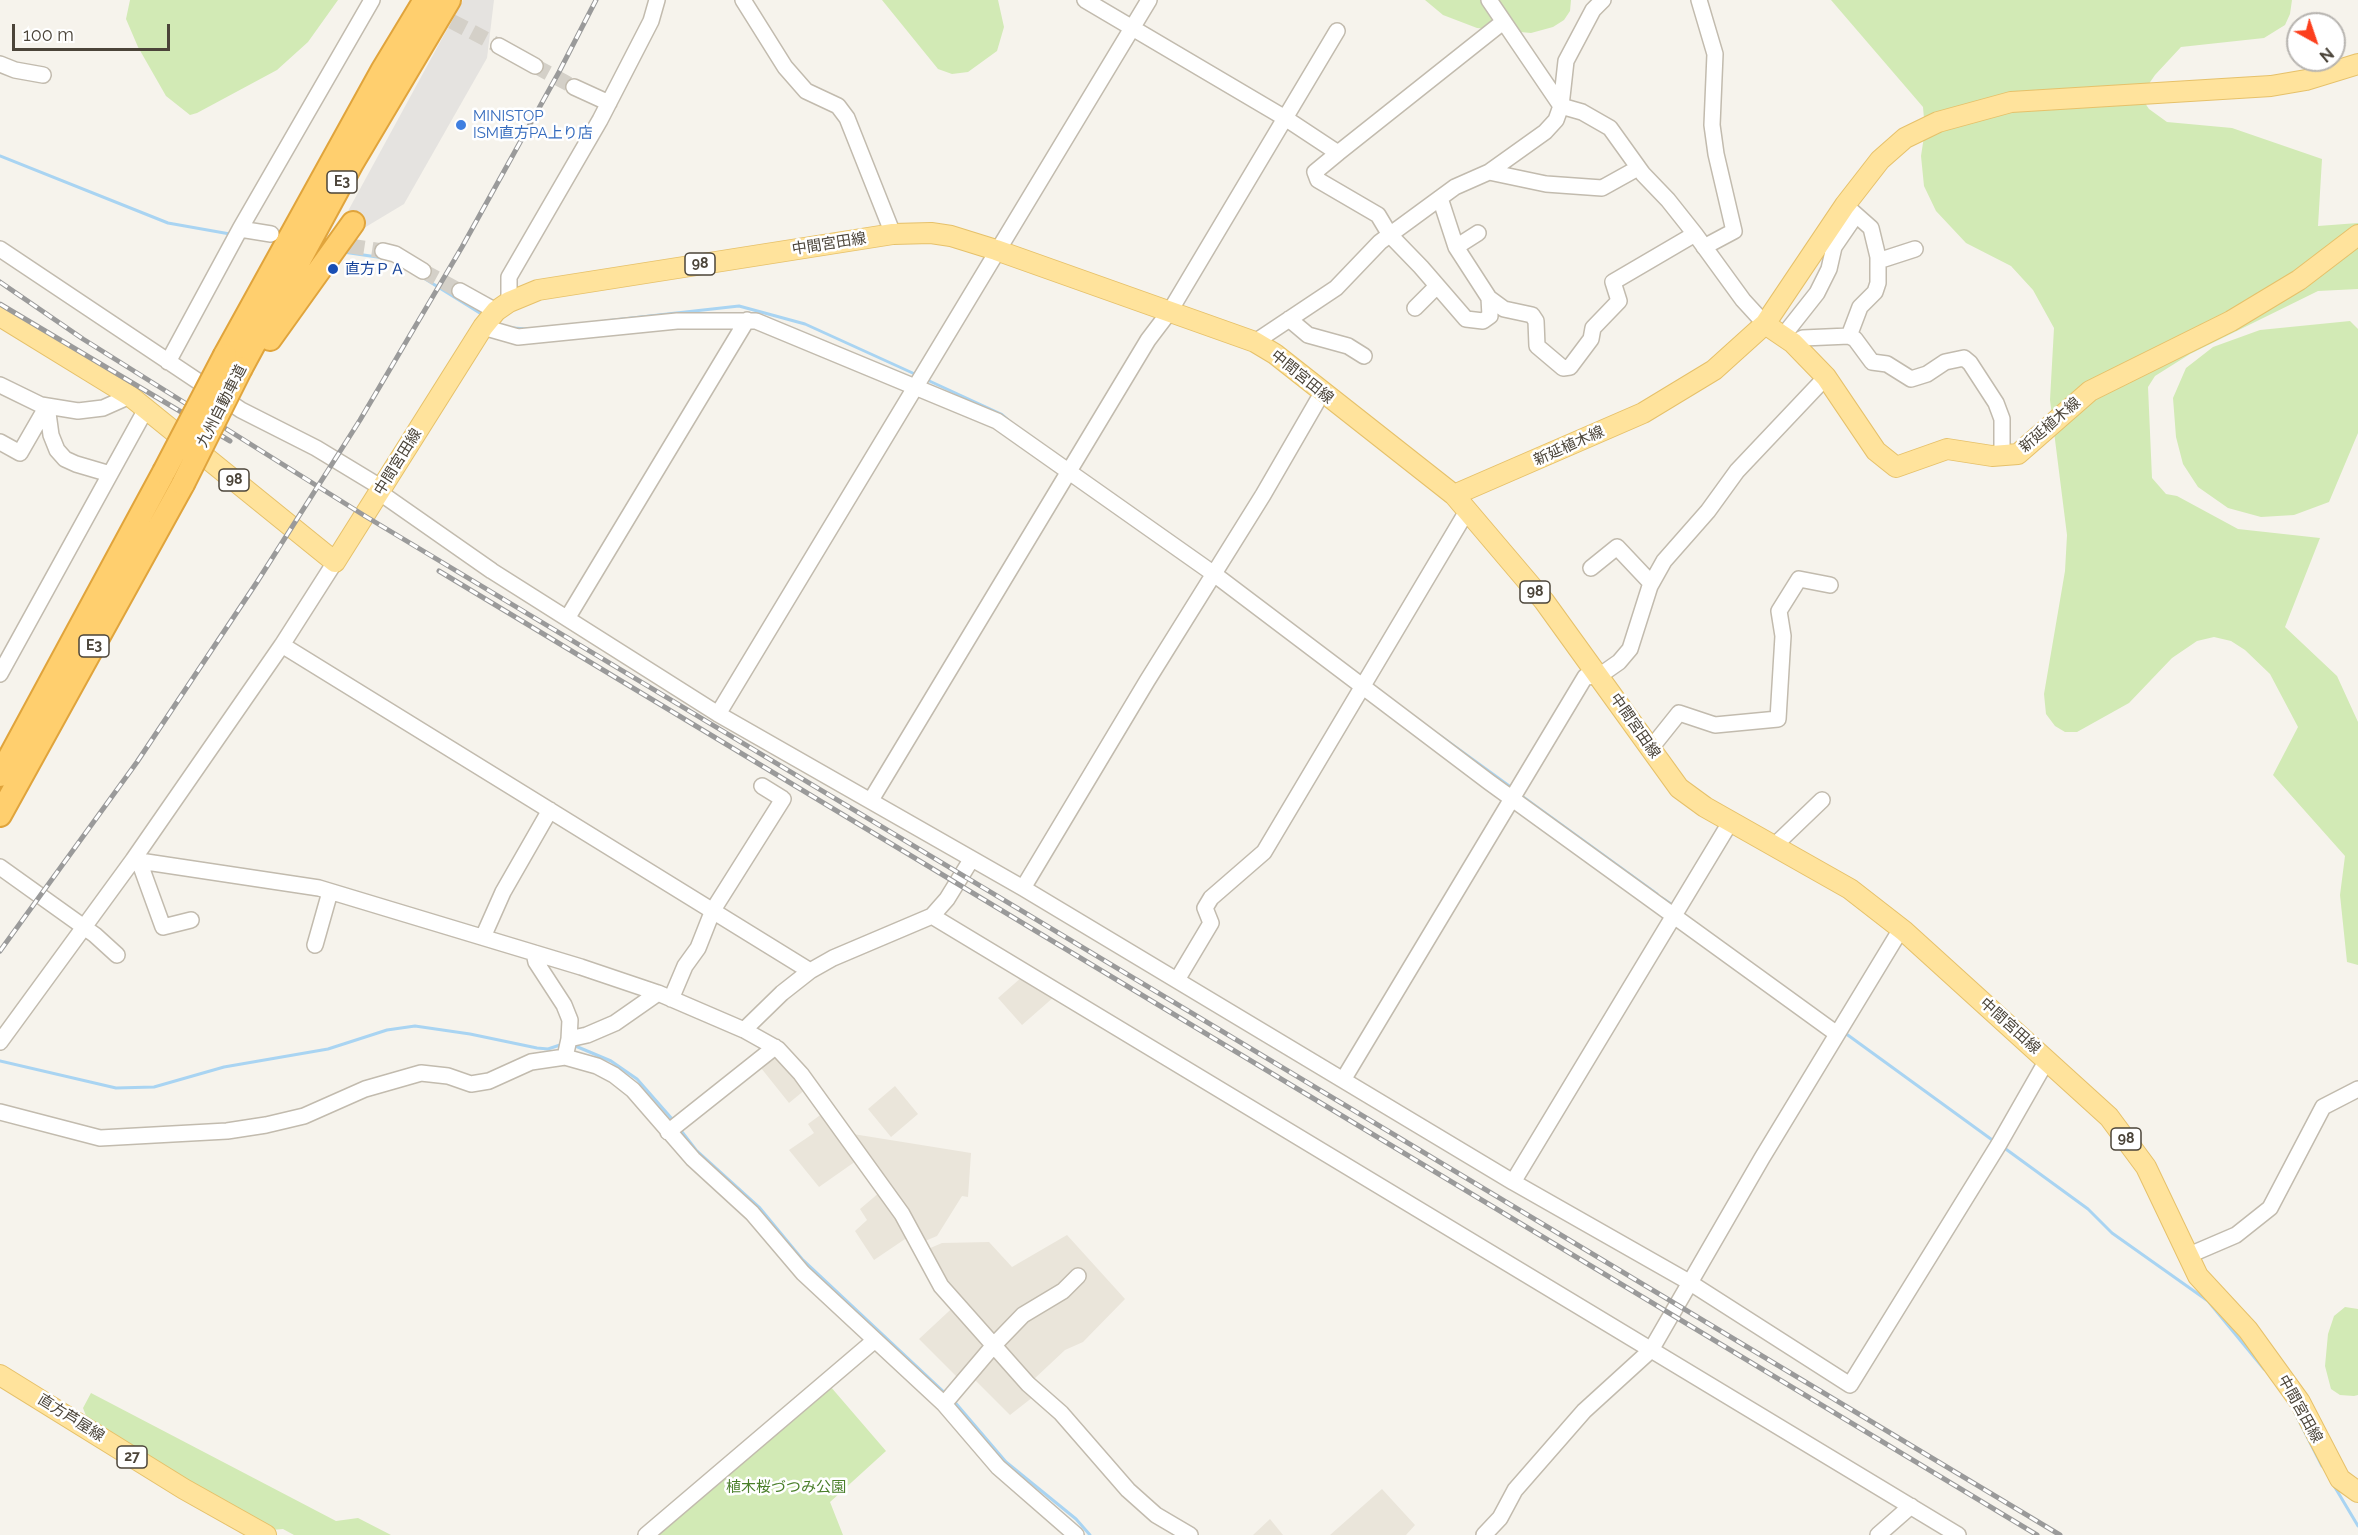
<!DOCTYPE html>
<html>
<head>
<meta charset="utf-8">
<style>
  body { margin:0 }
  #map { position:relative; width:2358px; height:1535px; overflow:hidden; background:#f6f3ec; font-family:Raleway,sans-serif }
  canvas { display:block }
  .north { position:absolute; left:2286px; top:12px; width:60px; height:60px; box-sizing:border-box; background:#fff; border:2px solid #b7b4b0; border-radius:50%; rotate:140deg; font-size:16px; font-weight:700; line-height:24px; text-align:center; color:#4b4439 }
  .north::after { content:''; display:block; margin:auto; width:21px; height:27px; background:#fc3f1d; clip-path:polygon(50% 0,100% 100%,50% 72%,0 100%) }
  .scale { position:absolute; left:12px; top:24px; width:158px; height:27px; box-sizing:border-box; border:3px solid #4b4439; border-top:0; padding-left:8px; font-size:18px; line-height:21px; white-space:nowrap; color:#4b4439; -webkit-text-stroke:4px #fff; paint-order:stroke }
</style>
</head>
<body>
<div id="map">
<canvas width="2358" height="1535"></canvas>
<div class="north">N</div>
<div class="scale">100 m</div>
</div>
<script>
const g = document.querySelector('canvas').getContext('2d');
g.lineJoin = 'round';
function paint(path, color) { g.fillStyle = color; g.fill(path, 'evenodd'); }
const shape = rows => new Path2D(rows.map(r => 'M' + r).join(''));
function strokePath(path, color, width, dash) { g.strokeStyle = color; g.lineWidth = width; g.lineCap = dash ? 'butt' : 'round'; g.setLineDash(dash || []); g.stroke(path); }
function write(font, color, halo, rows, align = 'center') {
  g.font = font + ' Raleway,"Noto Sans JP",sans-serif'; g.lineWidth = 5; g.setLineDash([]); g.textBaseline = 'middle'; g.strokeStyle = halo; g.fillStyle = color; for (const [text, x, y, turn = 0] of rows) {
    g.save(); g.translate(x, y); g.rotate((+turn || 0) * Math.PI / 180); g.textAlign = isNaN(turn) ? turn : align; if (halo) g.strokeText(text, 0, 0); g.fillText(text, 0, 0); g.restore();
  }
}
paint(shape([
  [1022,977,1055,996,1022,1025,998,998],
  [778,1054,806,1089,789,1103,761,1068],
  [895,1086,918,1114,891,1137,868,1109],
  [823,1113,856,1161,819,1187,789,1150,814,1133,808,1124],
  [853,1134,971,1153,968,1197,962,1196,937,1236,925,1241],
  [880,1192,908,1237,874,1260,855,1231,867,1220,860,1209],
  [1067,1235,1125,1299,1083,1342,1065,1350,1033,1380,1033,1397,1010,1415,967,1372,960,1380,919,1339,962,1299,948,1284,928,1249,942,1243,989,1242,1012,1267],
  [1382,1489,1415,1525,1406,1535,1330,1535],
  [1270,1519,1283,1535,1253,1535]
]), '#eae5da');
paint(shape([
  [130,0,338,0,308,42,277,70,197,113,190,115,166,96,138,47,126,19],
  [882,0,998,0,1004,27,997,51,968,72,952,74,938,69],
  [1425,0,1571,0,1570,11,1564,20,1553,27,1531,33,1477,28,1443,15],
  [1831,0,2292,0,2290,14,2285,25,2264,38,2181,47,2155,75,2144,91,2143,100,2149,109,2167,122,2232,128,2322,159,2318,226,2358,223,2358,289,2318,291,2190,354,2155,376,2148,387,2152,478,2166,494,2177,496,2238,529,2320,538,2285,627,2337,676,2358,722,2358,965,2347,962,2340,895,2345,856,2273,775,2298,727,2270,674,2245,650,2231,641,2214,637,2197,641,2172,658,2129,703,2077,732,2065,732,2055,726,2046,714,2044,694,2065,571,2067,535,2050,400,2054,328,2033,290,2011,266,1966,243,1936,211,1924,186,1921,156,1925,130,1923,107],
  [2350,321,2358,329,2358,433,2329,502,2294,515,2261,517,2228,508,2198,487,2183,464,2176,437,2173,398,2186,368,2213,347,2260,330],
  [2345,1307,2358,1309,2358,1395,2354,1396,2340,1395,2331,1389,2325,1366,2328,1334,2334,1316],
  [830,1386,886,1451,830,1502,843,1535,655,1535],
  [91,1393,336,1521,358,1518,391,1535,294,1535,283,1529,271,1530,88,1421,83,1408]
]), '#d2eab5');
paint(shape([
  [463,0,494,0,487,58,404,204,354,234,342,222]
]), '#e5e3e0');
strokePath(shape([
  [0,156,168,223,230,234],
  [343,252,384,258],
  [422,277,483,315],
  [605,321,739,306,805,324,917,375],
  [513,328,527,329],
  [925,379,1001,414,1008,420],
  [1439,735,1512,788],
  [1519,794,1657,894],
  [1662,898,1674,906],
  [1845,1033,1995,1142],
  [573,1045,611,1061,637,1079,673,1120],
  [0,1061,116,1088,154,1087,224,1067,328,1049,387,1030,415,1026,470,1034,537,1048,548,1049,563,1044],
  [679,1128,696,1150,759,1207,802,1259,946,1394],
  [2003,1147,2088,1209,2112,1233,2208,1301,2264,1369],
  [953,1400,1006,1462,1076,1519,1090,1535],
  [2295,1413,2322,1466],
  [2333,1484,2358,1526]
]), '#a9d4f2', 3);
strokePath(shape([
  [411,0,499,46],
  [535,66,574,87],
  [304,239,383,251],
  [423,271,460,291]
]), '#d4d0c8', 15, [15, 8]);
const minor = shape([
  [743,0,785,67,806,91,838,106,847,118,893,234],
  [1085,0,1285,118,1338,153,1503,22],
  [1489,0,1561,106,1582,112,1610,128,1643,174,1668,200,1695,234,1743,300,1765,324],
  [1699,0,1715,54,1712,125,1716,154,1734,231,1704,247],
  [499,46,535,66],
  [0,64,15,70,43,75],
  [574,87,609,103],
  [1338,153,1315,172,1318,180,1378,215,1390,235,1421,267,1466,319,1483,321,1490,316,1489,298],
  [1489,172,1546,184,1602,188,1638,168],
  [1440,198,1456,247,1489,298,1504,309,1532,315,1536,321,1537,346,1563,368,1570,367,1591,339,1593,328,1619,301,1613,282,1695,234],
  [1845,205,1871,228,1878,257,1878,283,1875,292,1860,307,1849,336],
  [240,229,271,234],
  [1456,247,1478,233],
  [0,249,241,410,316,448,382,488],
  [383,251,395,254,423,271],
  [1878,261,1915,249],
  [460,291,496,311],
  [509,302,509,277,600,120,651,21,657,0],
  [1415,308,1437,286],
  [1289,319,1308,335,1348,346,1364,356],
  [483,327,518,337,677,321,756,321,997,421,1214,574,1489,782,1837,1034],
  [1783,336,1817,293,1829,269,1834,247,1856,215],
  [1255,342,1336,288,1380,242,1455,187,1489,172,1545,132,1556,120,1561,106,1566,61,1593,10,1603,0],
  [1793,343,1803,338,1849,336,1855,339,1872,362,1887,364,1911,379,1927,374,1945,362,1964,358,1970,363,1996,403,2002,419,2002,456],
  [168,362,240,229,372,0],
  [0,385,41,405,78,411,103,408,130,396],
  [47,406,51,435,57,450,65,459,76,464,110,474],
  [0,442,20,453,47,406],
  [379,492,492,571,718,714,1023,888,1513,1182,1689,1282,1850,1385,1999,1144,2047,1060],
  [1591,568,1617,547,1651,583],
  [568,617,747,320],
  [282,645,810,971],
  [0,674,146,409],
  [718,714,1149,0],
  [1651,748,1679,713,1715,725,1778,719,1783,636,1779,611,1799,579,1830,585],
  [871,800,1148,340,1170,311,1337,31],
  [1774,846,1822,800],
  [133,860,319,888,581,967,658,993,744,1030,778,1049,801,1074,902,1214,941,1286,1028,1384,1061,1413,1128,1490,1156,1515,1190,1535],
  [139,861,163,927,191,920],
  [0,867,95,935,117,955],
  [1023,888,1147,681,1263,495,1322,393],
  [932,916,1958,1535],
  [483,937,503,892,550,810],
  [315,945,330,892],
  [534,953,536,962,564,1005,570,1020,569,1039],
  [1177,980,1211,923,1205,908,1211,898,1264,852,1467,511],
  [671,999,685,966,698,948,713,910,783,799,762,786],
  [744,1030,782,993,810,971,833,958,932,916,947,899,971,860],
  [0,1042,133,860,282,645,335,562],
  [565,1057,597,1066,614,1075,633,1090,693,1159,752,1213,803,1273,944,1404,998,1467,1076,1535],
  [1343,1080,1585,677,1599,676,1619,662,1630,649,1650,586,1664,561,1708,511,1737,471,1826,377],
  [0,1112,100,1138,227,1131,266,1125,304,1116,365,1089,421,1073,448,1076,471,1084,489,1081,531,1062,565,1057,569,1039,587,1035,615,1023,658,993],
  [668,1132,775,1047],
  [1513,1182,1731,821],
  [2187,1256,2236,1235,2270,1208,2323,1107,2358,1089],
  [944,1404,994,1345,1023,1315,1063,1291,1078,1276],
  [646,1535,875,1340],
  [1484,1535,1500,1518,1515,1490,1584,1411,1651,1350,1762,1158,1901,929],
  [1878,1535,1911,1506]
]);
const major = shape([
  [0,316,130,396,335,562,483,327,496,311,509,302,538,290,893,234,931,233,951,236,996,250,1255,342,1275,354,1454,495,1544,601,1679,788,1705,807,1850,889,1904,931,2109,1117,2146,1167,2198,1276,2248,1330,2300,1402,2340,1479,2358,1492],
  [1765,324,1793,343,1826,377,1876,451,1896,467,1947,449,1992,456,2018,454,2090,391,2231,321,2299,280,2358,235],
  [1454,495,1643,413,1714,370,1765,324,1845,205,1880,160,1905,138,1938,122,2011,102,2271,86,2306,80,2358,64],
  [0,1375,184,1489,266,1535]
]);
const highway = shape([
  [270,339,353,223],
  [225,355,382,71,425,0],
  [241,368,352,163,449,0],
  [0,775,164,472],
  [0,815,183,484]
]);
strokePath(minor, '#c2bbae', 18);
strokePath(major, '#e6c16a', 22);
strokePath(highway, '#e0a43c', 26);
strokePath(minor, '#fff', 15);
strokePath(major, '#ffe39c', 20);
strokePath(highway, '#ffcf6e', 22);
const rail = shape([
  [0,282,83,339,365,516,2060,1535],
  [0,304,230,441],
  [439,571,2037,1535],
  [0,951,137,762,257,582,360,420,462,247,559,72,596,0]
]);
strokePath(rail, '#9a9a9a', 5);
strokePath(rail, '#fff', 3, [9]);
const highwayBridge = shape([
  [164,472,225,355],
  [183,484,241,368]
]);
strokePath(highwayBridge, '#e0a43c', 26, []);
strokePath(highwayBridge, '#ffcf6e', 22);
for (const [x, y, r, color] of [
  [461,125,6,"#3f7fe0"],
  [333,269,6,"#1a4fb4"]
]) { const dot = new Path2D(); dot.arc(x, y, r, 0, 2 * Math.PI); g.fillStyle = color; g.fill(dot); strokePath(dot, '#fff', 2); }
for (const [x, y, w] of [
  [342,182,30],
  [700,264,30],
  [234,480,30],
  [1535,592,30],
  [94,646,30],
  [2126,1139,30],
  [132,1457,30]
]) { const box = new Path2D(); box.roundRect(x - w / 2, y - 11, w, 22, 4.5); g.fillStyle = '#fff'; g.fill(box); strokePath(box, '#4b4439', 1.5); }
write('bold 14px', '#4b4439', null, [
  ["E3",342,182],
  ["98",700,264],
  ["98",234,480],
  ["98",1535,592],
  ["E3",94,646],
  ["98",2126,1139],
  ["27",132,1457]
]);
write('15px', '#366cbe', '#fff', [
  ["MINISTOP",473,116],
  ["ISM直方PA上り店",473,133]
], 'left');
write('15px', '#4b4439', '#fff', [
  ["中間宮田線",829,244,-9],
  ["中間宮田線",1302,377,39],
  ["九州自動車道",222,406,-63],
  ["新延植木線",2050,425,-41],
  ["新延植木線",1569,446,-24],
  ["中間宮田線",398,462,-58],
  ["中間宮田線",1635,726,55],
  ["中間宮田線",2010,1026,42],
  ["中間宮田線",2300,1409,61],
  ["直方芦屋線",71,1418,32]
]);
write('15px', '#164399', '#fff', [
  ["直方ＰＡ",345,269]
], 'left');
write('15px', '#4a7f2a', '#fff', [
  ["植木桜づつみ公園",786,1487]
]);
</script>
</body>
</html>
